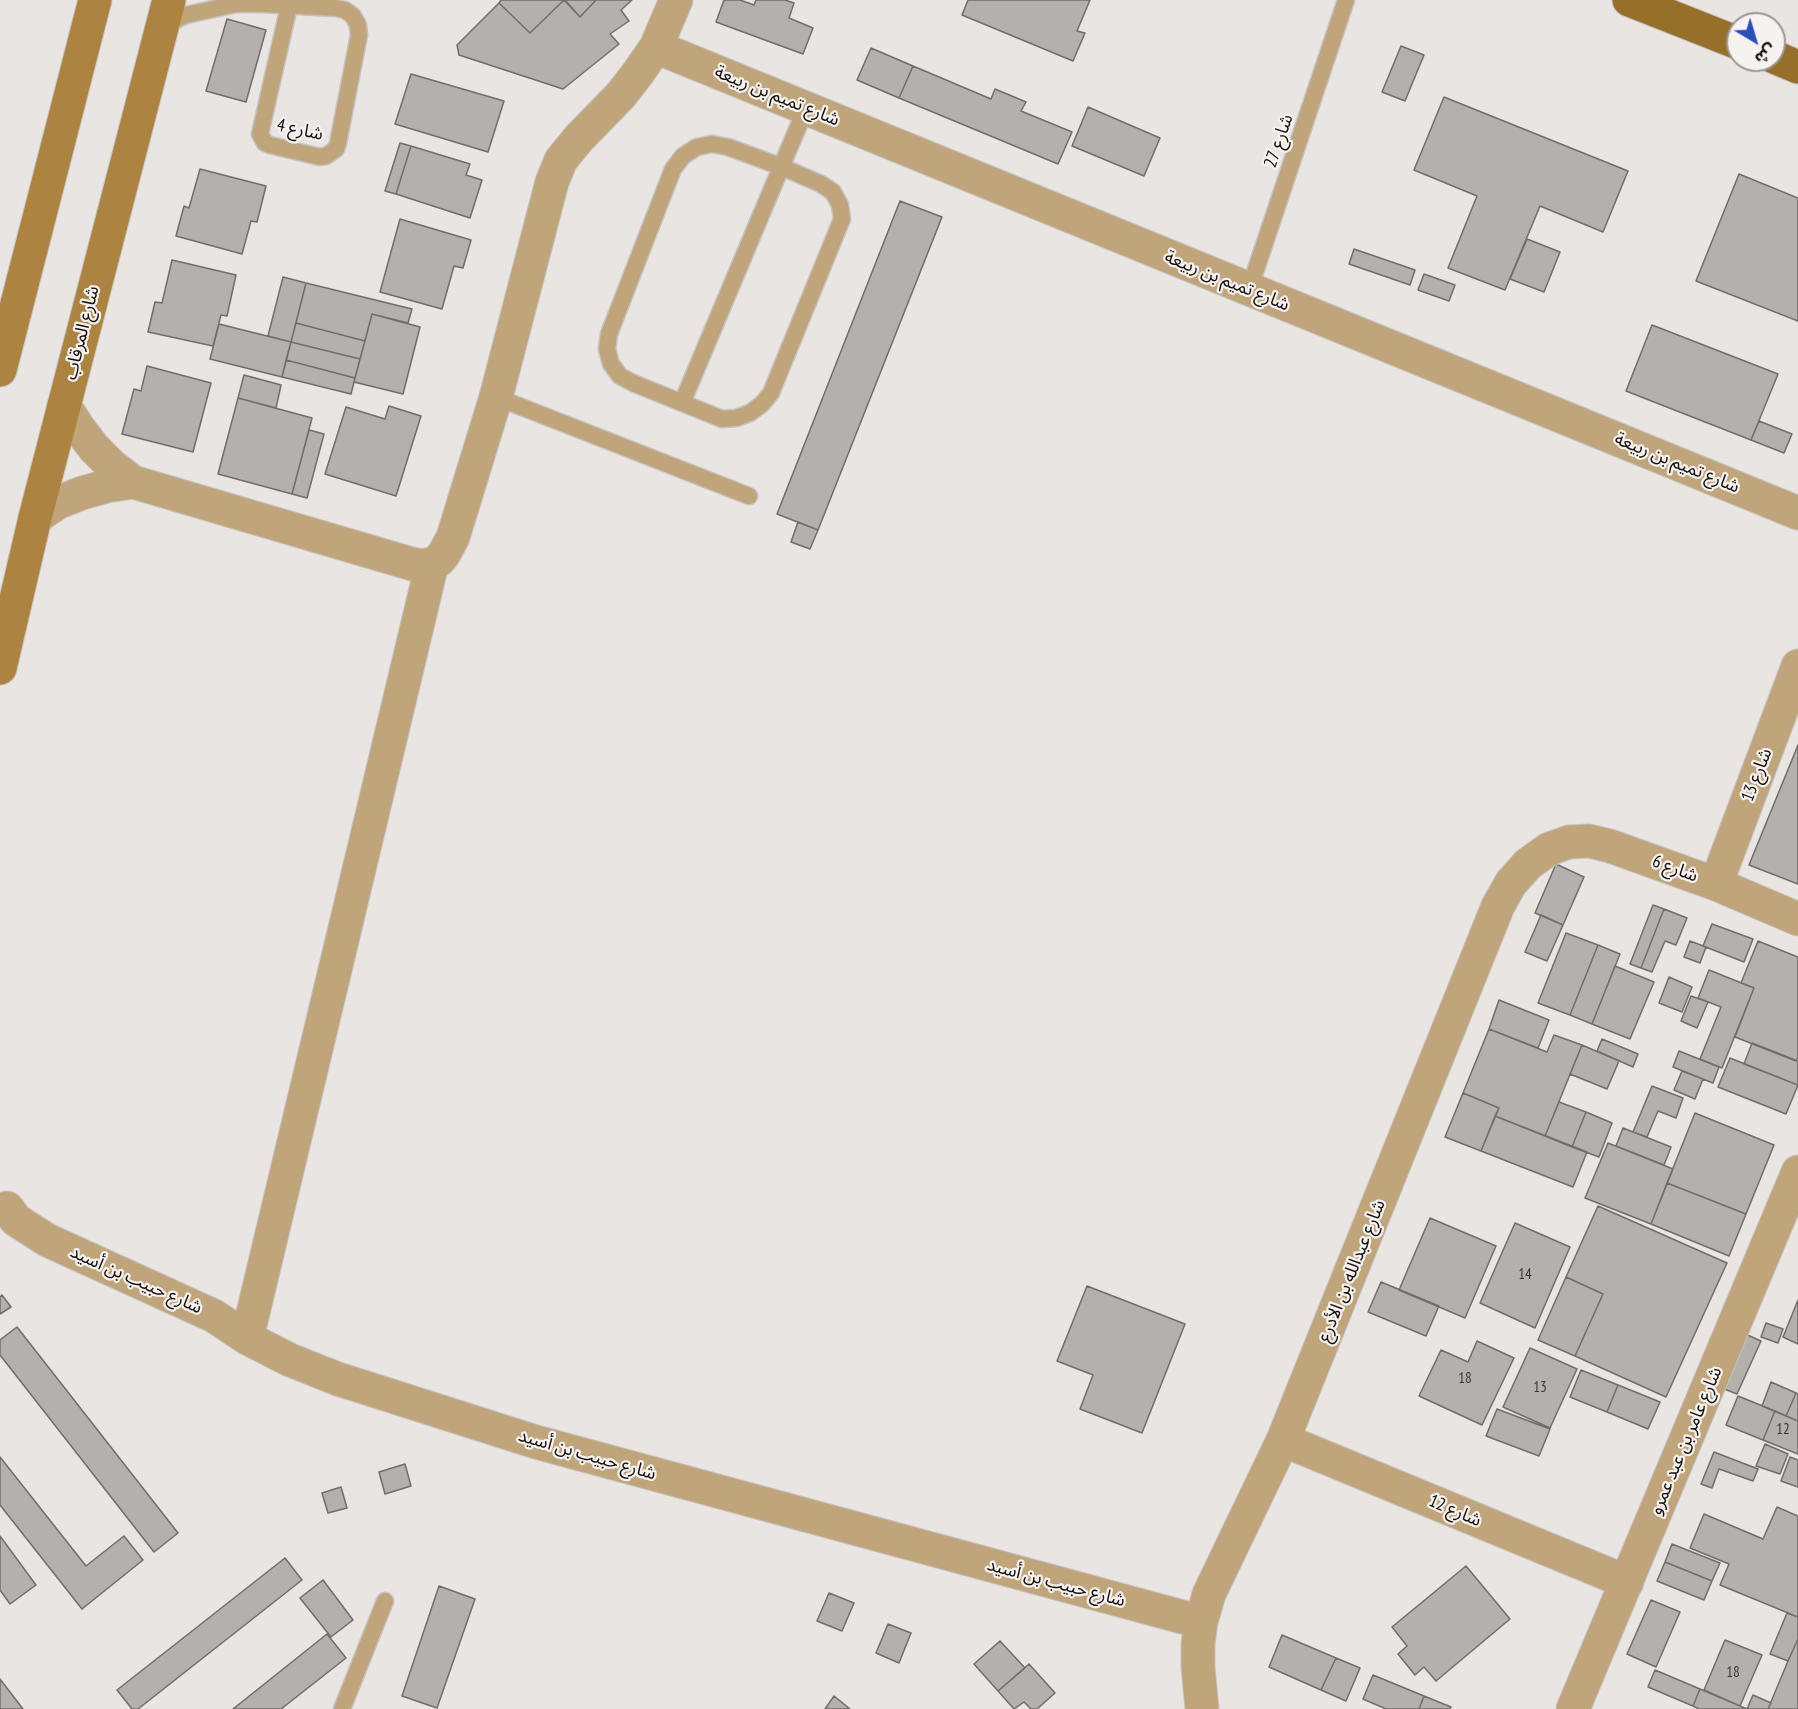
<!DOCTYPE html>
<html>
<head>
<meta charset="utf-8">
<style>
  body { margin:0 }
  #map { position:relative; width:1798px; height:1709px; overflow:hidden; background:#e8e5e2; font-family:"PT Sans Narrow","Noto Sans Arabic",sans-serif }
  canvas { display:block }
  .north { position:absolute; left:1726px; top:12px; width:60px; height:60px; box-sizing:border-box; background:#f6f2f0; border:2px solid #9a9896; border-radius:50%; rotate:142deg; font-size:16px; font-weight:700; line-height:24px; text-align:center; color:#11100f }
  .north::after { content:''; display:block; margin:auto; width:21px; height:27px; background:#2a4dbc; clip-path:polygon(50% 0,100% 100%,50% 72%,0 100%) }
</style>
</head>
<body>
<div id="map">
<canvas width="1798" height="1709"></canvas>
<div class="north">ش</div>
</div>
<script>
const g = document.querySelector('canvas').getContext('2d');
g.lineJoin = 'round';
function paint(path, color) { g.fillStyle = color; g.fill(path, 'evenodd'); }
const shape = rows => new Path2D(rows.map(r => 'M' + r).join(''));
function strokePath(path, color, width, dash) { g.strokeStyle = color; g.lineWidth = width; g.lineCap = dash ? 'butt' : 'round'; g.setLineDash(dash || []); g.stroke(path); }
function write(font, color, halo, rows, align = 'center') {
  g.font = font + ' "PT Sans Narrow","Noto Sans Arabic",sans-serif'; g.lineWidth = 4.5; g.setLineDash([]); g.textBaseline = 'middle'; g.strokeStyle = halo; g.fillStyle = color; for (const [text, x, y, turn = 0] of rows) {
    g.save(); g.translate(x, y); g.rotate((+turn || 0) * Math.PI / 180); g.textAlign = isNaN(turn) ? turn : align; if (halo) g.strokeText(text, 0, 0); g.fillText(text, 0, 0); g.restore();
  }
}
const building = shape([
  [501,0,564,0,530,33,499,3,501,0],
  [564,0,580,17,596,0,632,0,621,10,629,21,610,34,619,44,563,89,459,55,457,45,499,3,530,33,564,0],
  [565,0,596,0,580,17,565,0],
  [724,0,740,0,754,5,756,0,785,0,794,3,789,18,813,28,803,54,716,22,724,0],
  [968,0,1090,0,1077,31,1085,33,1073,61,962,15,968,0],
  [227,19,266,30,246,102,206,91,227,19],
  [1401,46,1424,55,1405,101,1382,92,1401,46],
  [871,48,913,66,899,98,857,80,871,48],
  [913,66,991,99,995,89,1026,102,1021,111,1072,132,1058,164,899,98,913,66],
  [411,74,504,101,488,152,395,124,411,74],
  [1444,97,1628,171,1603,232,1540,206,1505,290,1448,268,1477,196,1414,170,1444,97],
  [1088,107,1160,138,1144,176,1072,146,1088,107],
  [400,143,411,146,396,194,385,191,400,143],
  [411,146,470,164,466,175,482,180,470,218,396,194,411,146],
  [200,169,266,186,257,222,251,221,242,254,176,236,184,206,189,208,200,169],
  [1739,174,1798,198,1798,321,1696,281,1739,174],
  [900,201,942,217,818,530,777,514,900,201],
  [400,219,471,240,463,268,454,266,442,309,380,292,400,219],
  [1527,239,1560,252,1544,292,1510,279,1527,239],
  [1354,249,1415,270,1410,285,1349,264,1354,249],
  [172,260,236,275,227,316,221,315,213,346,148,332,155,302,162,303,172,260],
  [1424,274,1455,285,1449,301,1418,290,1424,274],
  [283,277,306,283,291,342,268,336,283,277],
  [306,283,412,309,408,323,372,314,365,341,296,323,306,283],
  [372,314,420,327,403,394,354,382,372,314],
  [296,323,365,341,360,359,291,342,296,323],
  [219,324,291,342,282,377,210,359,219,324],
  [1652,325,1778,374,1751,440,1626,391,1652,325],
  [291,342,360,359,355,378,286,360,291,342],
  [286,360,355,378,351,394,282,377,286,360],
  [147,366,211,383,193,452,122,434,134,389,141,391,147,366],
  [244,375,281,385,276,408,238,398,244,375],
  [238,398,312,418,292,494,218,474,238,398],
  [389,406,421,416,396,496,325,474,346,407,385,419,389,406],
  [1759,421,1792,434,1784,453,1751,440,1759,421],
  [309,430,324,434,307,498,292,494,309,430],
  [798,522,818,530,810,549,791,542,798,522],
  [1798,745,1798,884,1749,865,1798,745],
  [1556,864,1584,877,1563,925,1535,913,1556,864],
  [1653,905,1664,909,1641,968,1630,964,1653,905],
  [1664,909,1687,918,1676,945,1665,941,1652,972,1641,968,1664,909],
  [1541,915,1563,925,1547,961,1525,952,1541,915],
  [1712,924,1753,939,1744,962,1703,946,1712,924],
  [1566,933,1598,945,1570,1015,1538,1003,1566,933],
  [1690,941,1706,947,1700,963,1684,957,1690,941],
  [1758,941,1798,957,1798,1057,1796,1061,1735,1037,1754,988,1741,983,1758,941],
  [1598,945,1620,954,1592,1024,1570,1015,1598,945],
  [1615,966,1654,982,1630,1039,1592,1024,1615,966],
  [1709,970,1754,988,1722,1068,1700,1059,1721,1007,1698,998,1709,970],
  [1669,977,1692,987,1682,1012,1659,1003,1669,977],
  [1691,996,1708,1002,1697,1028,1681,1021,1691,996],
  [1499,1000,1549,1020,1538,1048,1489,1029,1499,1000],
  [1489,1029,1547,1052,1554,1035,1582,1045,1545,1136,1495,1116,1499,1108,1463,1093,1489,1029],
  [1602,1039,1638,1054,1633,1067,1597,1051,1602,1039],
  [1752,1043,1798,1061,1798,1085,1744,1064,1752,1043],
  [1582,1045,1619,1061,1607,1089,1570,1074,1582,1045],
  [1679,1051,1719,1067,1713,1083,1673,1067,1679,1051],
  [1730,1058,1798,1085,1786,1114,1718,1087,1730,1058],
  [1682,1071,1703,1079,1695,1099,1674,1090,1682,1071],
  [1652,1086,1683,1098,1676,1118,1658,1111,1647,1137,1633,1132,1652,1086],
  [1463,1093,1499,1108,1481,1151,1445,1137,1463,1093],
  [1559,1102,1586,1112,1572,1147,1545,1136,1559,1102],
  [1586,1112,1612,1123,1599,1157,1572,1147,1586,1112],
  [1695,1113,1774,1145,1746,1214,1667,1183,1695,1113],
  [1495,1116,1587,1152,1573,1187,1481,1151,1495,1116],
  [1623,1128,1671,1147,1664,1165,1616,1146,1623,1128],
  [1608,1143,1673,1169,1651,1224,1585,1198,1608,1143],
  [1667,1183,1746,1214,1729,1256,1651,1224,1667,1183],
  [1598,1206,1727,1263,1666,1397,1575,1356,1603,1294,1566,1277,1598,1206],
  [1430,1218,1496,1246,1465,1318,1399,1290,1430,1218],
  [1515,1223,1570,1247,1535,1328,1480,1303,1515,1223],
  [1566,1277,1603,1294,1575,1356,1538,1340,1566,1277],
  [1381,1282,1439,1306,1426,1336,1368,1312,1381,1282],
  [1087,1286,1185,1324,1142,1433,1080,1409,1093,1375,1057,1361,1087,1286],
  [2,1295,11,1307,0,1314,0,1297,2,1295],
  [1798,1300,1798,1344,1783,1337,1798,1300],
  [1766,1323,1783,1329,1778,1343,1761,1337,1766,1323],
  [17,1327,178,1533,154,1552,0,1355,0,1340,17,1327],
  [1743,1333,1761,1341,1737,1394,1719,1387,1743,1333],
  [1477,1341,1514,1358,1482,1425,1419,1396,1441,1350,1468,1362,1477,1341],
  [1530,1348,1577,1369,1550,1428,1503,1407,1530,1348],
  [1581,1370,1618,1385,1607,1412,1570,1397,1581,1370],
  [1771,1382,1796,1393,1786,1416,1762,1406,1771,1382],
  [1618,1385,1660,1402,1648,1429,1607,1412,1618,1385],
  [1796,1393,1798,1394,1798,1421,1786,1416,1796,1393],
  [1738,1396,1775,1411,1763,1440,1726,1425,1738,1396],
  [1497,1409,1550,1429,1539,1456,1486,1436,1497,1409],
  [1775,1411,1798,1421,1798,1454,1763,1440,1775,1411],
  [1765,1444,1788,1454,1780,1474,1756,1466,1765,1444],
  [1714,1452,1758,1469,1753,1481,1719,1469,1712,1488,1701,1484,1714,1452],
  [0,1457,86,1566,124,1536,143,1560,82,1609,0,1505,0,1457],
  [1790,1457,1798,1460,1798,1487,1781,1481,1790,1457],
  [405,1464,411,1486,385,1494,379,1472,405,1464],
  [341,1487,347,1508,328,1513,322,1493,341,1487],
  [1777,1507,1798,1516,1798,1617,1720,1585,1729,1564,1690,1548,1704,1514,1763,1539,1777,1507],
  [0,1536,36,1585,10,1604,0,1590,0,1536],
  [1672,1544,1720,1563,1712,1581,1665,1562,1672,1544],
  [285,1558,302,1580,138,1709,132,1709,117,1690,285,1558],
  [1665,1562,1712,1581,1704,1600,1657,1581,1665,1562],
  [1466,1566,1510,1619,1436,1681,1424,1667,1415,1675,1398,1654,1407,1646,1392,1627,1466,1566],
  [323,1580,353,1620,331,1637,300,1598,323,1580],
  [439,1586,475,1599,437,1708,402,1696,439,1586],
  [829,1593,854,1603,842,1631,817,1621,829,1593],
  [1651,1600,1680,1612,1656,1667,1627,1654,1651,1600],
  [1787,1613,1798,1617,1798,1639,1788,1661,1770,1654,1787,1613],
  [888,1624,911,1633,899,1663,876,1653,888,1624],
  [327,1634,346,1658,281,1709,233,1709,327,1634],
  [1282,1635,1336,1658,1321,1690,1269,1667,1282,1635],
  [1798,1639,1798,1709,1768,1709,1788,1661,1798,1639],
  [1725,1640,1762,1655,1740,1706,1704,1690,1725,1640],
  [1000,1641,1025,1668,998,1691,974,1664,1000,1641],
  [1336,1658,1360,1668,1346,1701,1321,1690,1336,1658],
  [1029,1664,1055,1693,1037,1709,1031,1709,1024,1702,1014,1709,998,1691,1029,1664],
  [1655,1670,1700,1689,1693,1706,1648,1687,1655,1670],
  [1373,1675,1424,1696,1419,1709,1386,1709,1363,1699,1373,1675],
  [0,1679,23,1709,0,1709,0,1679],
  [1700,1689,1747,1709,1699,1709,1693,1706,1700,1689],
  [1753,1695,1771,1703,1768,1709,1747,1709,1753,1695],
  [834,1696,850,1709,825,1709,834,1696],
  [1424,1696,1451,1707,1450,1709,1419,1709,1424,1696]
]);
paint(building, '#b3b0ae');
strokePath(building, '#706d6b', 1.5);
const lane = shape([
  [162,26,186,15,236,4,262,4,336,8,345,10,353,16,358,25,359,35,338,143,336,149,326,156,320,157,270,145,265,143,260,134,289,6],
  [712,144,728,147,782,167,821,184,833,192,840,205,842,219,771,393,762,404,750,413,736,418,722,419,633,383,620,376,611,364,607,349,609,334,673,169,683,156,697,147,712,144],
  [1249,290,1346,0],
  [496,397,749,496],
  [682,403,806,108],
  [342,1709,385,1601]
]);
const street = shape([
  [656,47,1798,513],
  [64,405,78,427,94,448,112,466,133,482,412,564,422,566,432,564,439,560,444,554,453,537,496,397,552,182,561,160,579,138,621,95,638,73,656,47,676,0],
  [35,518,57,503,82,493,107,486,133,482],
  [1716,884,1798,666],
  [7,1208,16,1220,47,1240,214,1316,247,1338,290,1360,338,1379,536,1442,1201,1622],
  [247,1338,432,564],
  [1283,1440,1627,1582],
  [1202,1709,1198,1667,1198,1644,1201,1622,1209,1594,1283,1440,1498,906,1511,883,1528,864,1549,849,1569,842,1589,841,1610,846,1716,884,1798,919],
  [1573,1709,1798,1172]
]);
const secondary = shape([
  [0,370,95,0],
  [0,668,35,518,169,0]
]);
const primary = shape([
  [1629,0,1738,43],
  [1774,57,1798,67]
]);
strokePath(lane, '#c6c3c0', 19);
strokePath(street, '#c6c3c0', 35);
strokePath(secondary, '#c6c3c0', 35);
strokePath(primary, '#c6c3c0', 35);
strokePath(lane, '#c0a57b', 16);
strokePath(street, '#c0a57b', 33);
strokePath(secondary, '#ac8440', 33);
strokePath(primary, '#966f29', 33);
write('15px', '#3a3837', null, [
  ["14",1525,1275],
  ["18",1465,1379],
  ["13",1540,1388],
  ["12",1783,1430],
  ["18",1733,1673]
]);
write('18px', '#11100f', '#f6f2f0', [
  ["شارع تميم بن ربيعة",777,96,22],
  ["شارع 4",300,130,12],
  ["شارع 27",1279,141,-71],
  ["شارع تميم بن ربيعة",1227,281,22],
  ["شارع المرقاب",82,333,-76],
  ["شارع تميم بن ربيعة",1677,463,22],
  ["شارع 13",1757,775,-69],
  ["شارع 6",1675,869,20],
  ["شارع عبدالله بن الأدرع",1352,1271,-68],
  ["شارع حبيب بن أسيد",136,1280,24],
  ["شارع عامر بن عبد عمرو",1686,1441,-67],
  ["شارع حبيب بن أسيد",587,1455,16],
  ["شارع 12",1455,1511,23],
  ["شارع حبيب بن أسيد",1056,1583,15]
]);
</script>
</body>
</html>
